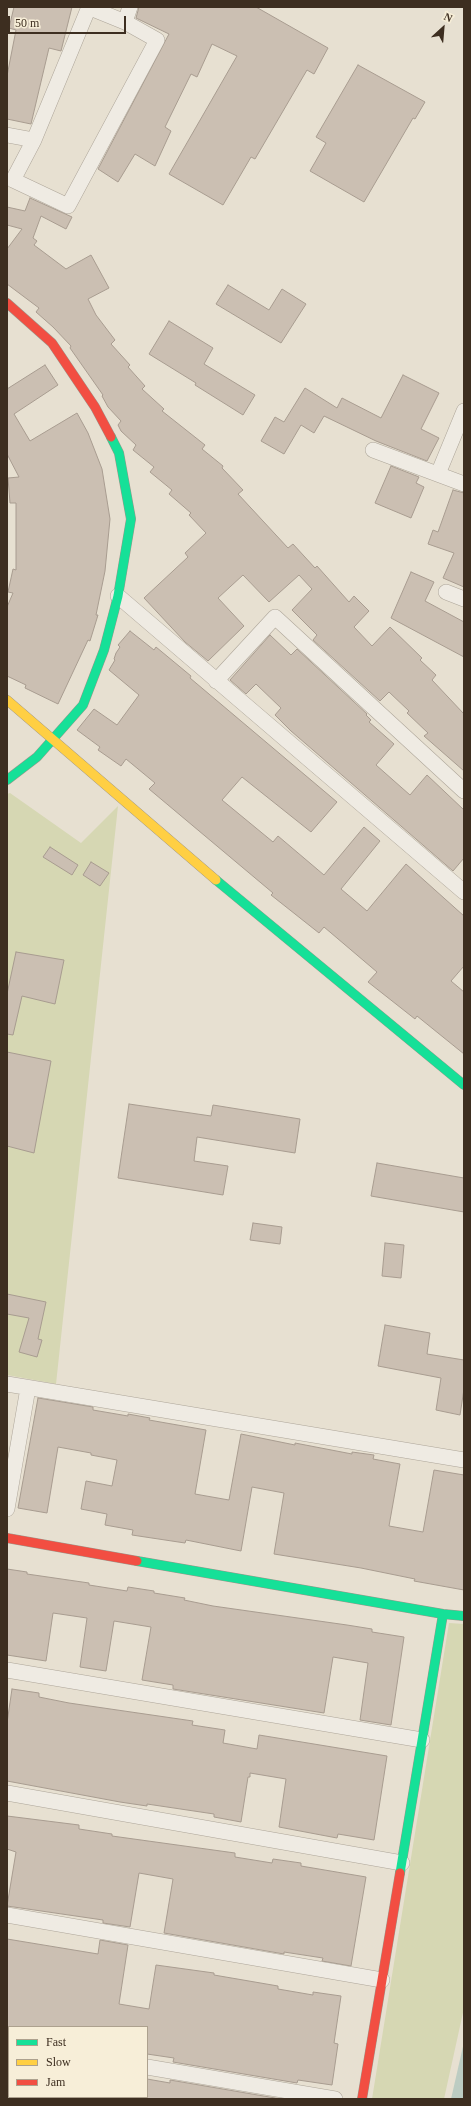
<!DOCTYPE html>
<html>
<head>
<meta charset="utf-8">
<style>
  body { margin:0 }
  #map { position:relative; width:471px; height:2106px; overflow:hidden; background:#e7e0d1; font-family:Georgia,serif }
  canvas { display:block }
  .frame { position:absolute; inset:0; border:8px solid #3d2e20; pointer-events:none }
  .legend { position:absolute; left:8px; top:2026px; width:140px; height:72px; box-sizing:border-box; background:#f7eed8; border:1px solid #ada18e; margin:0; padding:5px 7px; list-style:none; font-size:12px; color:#3d2e20 }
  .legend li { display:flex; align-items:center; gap:8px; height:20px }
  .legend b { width:20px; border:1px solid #ada18e }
  .north { position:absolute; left:423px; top:8px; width:40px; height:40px; -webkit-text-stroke:3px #f7eed8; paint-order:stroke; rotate:26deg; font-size:11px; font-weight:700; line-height:16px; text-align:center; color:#3d2e20 }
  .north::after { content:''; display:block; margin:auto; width:14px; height:18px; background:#3d2e20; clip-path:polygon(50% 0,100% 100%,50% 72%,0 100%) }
  .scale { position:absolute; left:8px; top:16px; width:118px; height:18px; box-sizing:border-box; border:2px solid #3d2e20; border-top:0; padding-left:5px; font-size:12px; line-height:14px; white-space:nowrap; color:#3d2e20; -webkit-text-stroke:3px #f7eed8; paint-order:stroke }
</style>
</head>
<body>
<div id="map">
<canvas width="471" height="2106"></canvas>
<div class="frame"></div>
<ul class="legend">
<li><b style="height:5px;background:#16e098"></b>Fast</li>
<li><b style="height:5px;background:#ffcf43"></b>Slow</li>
<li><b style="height:5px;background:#f24e42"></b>Jam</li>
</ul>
<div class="north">N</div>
<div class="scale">50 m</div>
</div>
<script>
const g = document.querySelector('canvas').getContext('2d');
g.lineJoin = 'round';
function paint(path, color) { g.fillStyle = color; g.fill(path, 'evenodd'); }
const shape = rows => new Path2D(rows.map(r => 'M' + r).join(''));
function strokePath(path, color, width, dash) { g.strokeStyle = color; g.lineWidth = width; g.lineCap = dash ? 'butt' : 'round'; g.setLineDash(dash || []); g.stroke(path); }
paint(shape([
  [10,793,81,843,118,806,56,1384,7,1375,7,794],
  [449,1623,464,1624,464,2008,444,2099,372,2099]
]), '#d6d7b3');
paint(shape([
  [464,2042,464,2099,451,2099]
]), '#bcccc2');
const building = shape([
  [14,7,72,7,61,51,49,48,31,124,7,119,7,76,16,30,9,28,14,7],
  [139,7,256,7,328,48,314,74,307,70,255,159,251,157,223,205,169,174,237,56,212,44,197,77,191,74,165,127,171,131,155,166,135,154,118,182,98,169,169,34,136,18,139,7],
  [358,65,425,102,415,119,413,118,364,202,310,171,326,143,316,137,358,65],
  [30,198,72,217,66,229,41,216,33,238,37,241,34,245,66,269,91,255,109,288,88,299,96,315,115,340,111,344,130,365,128,367,145,386,142,389,164,409,162,411,205,445,202,449,223,466,222,468,243,490,238,494,288,548,293,544,315,568,317,566,349,602,354,596,369,611,354,627,372,646,390,627,422,658,420,660,436,675,432,680,464,714,464,771,424,736,428,733,407,713,409,711,389,692,380,701,313,640,317,635,292,610,312,589,299,575,269,602,243,575,218,598,244,626,208,661,185,642,144,598,188,557,185,553,206,533,189,515,191,513,169,494,172,490,150,472,154,467,133,450,136,445,121,431,118,425,121,421,108,407,102,396,103,395,70,348,71,346,53,327,36,312,39,308,7,284,7,249,22,229,7,225,7,207,25,211,30,198],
  [228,285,269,310,282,289,306,304,281,343,216,304,228,285],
  [169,321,213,348,204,364,255,395,243,415,195,385,196,383,149,354,169,321],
  [45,365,58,385,14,414,30,441,77,413,88,433,102,469,110,519,105,571,96,615,98,615,90,641,88,640,58,704,25,688,26,685,7,676,7,607,13,593,8,592,13,569,16,570,16,503,10,503,8,478,19,477,7,454,7,389,45,365],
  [403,375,439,393,421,429,439,438,427,461,376,441,324,416,314,433,301,425,284,454,261,441,275,417,284,422,305,388,337,408,342,398,381,418,403,375],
  [391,466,419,477,416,483,424,487,411,518,375,503,391,466],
  [453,490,464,493,464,587,443,578,454,553,428,544,433,530,438,532,453,490],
  [411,572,434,582,425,601,464,622,464,657,391,618,411,572],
  [130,631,154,650,156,647,191,676,190,678,337,802,311,832,242,777,222,800,273,842,278,836,324,875,364,827,380,841,341,889,367,911,406,864,464,916,464,966,451,981,464,992,464,1054,417,1016,415,1019,368,982,377,972,324,927,319,933,271,895,273,893,149,789,155,783,126,759,121,766,98,750,100,747,77,730,94,709,117,725,139,695,109,670,115,660,114,659,116,653,120,647,118,645,130,631],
  [270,635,291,655,297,649,367,714,366,715,371,720,369,722,394,744,376,765,410,795,427,775,464,810,464,858,453,871,291,731,275,715,281,708,256,684,246,694,230,680,270,635],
  [50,847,78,865,72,875,43,857,50,847],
  [91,862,109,873,100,886,83,875,91,862],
  [16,952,64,960,55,1004,22,996,13,1035,7,1034,7,994,16,952],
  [7,1052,51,1061,34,1153,7,1146,7,1052],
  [129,1104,211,1116,213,1105,300,1119,295,1153,197,1137,194,1161,228,1166,223,1195,118,1178,129,1104],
  [377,1163,464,1178,464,1212,371,1196,377,1163],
  [253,1223,282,1227,280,1244,250,1240,253,1223],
  [385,1243,404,1245,401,1278,382,1276,385,1243],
  [7,1294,46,1302,38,1339,42,1340,37,1357,19,1352,29,1318,7,1314,7,1294],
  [385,1325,430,1333,427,1354,464,1360,464,1389,460,1415,436,1410,441,1378,378,1366,385,1325],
  [38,1398,93,1407,93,1410,128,1416,128,1414,150,1418,149,1420,206,1430,195,1494,229,1500,241,1434,295,1445,295,1443,352,1454,352,1452,374,1455,373,1459,400,1464,389,1526,423,1532,434,1470,464,1475,464,1590,414,1581,415,1579,361,1568,274,1554,284,1493,252,1487,241,1551,186,1540,185,1543,132,1535,133,1530,105,1525,107,1514,81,1509,86,1481,112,1486,117,1460,91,1455,91,1453,58,1447,47,1513,18,1508,38,1398],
  [7,1569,27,1572,27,1574,89,1583,89,1585,127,1591,128,1587,154,1591,154,1593,185,1598,184,1600,213,1606,347,1625,372,1629,372,1632,404,1637,391,1725,360,1720,368,1663,333,1657,324,1713,173,1689,173,1685,142,1680,151,1627,114,1621,106,1671,80,1667,87,1618,53,1613,46,1661,7,1655,7,1569],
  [12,1689,39,1693,39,1697,69,1703,193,1721,192,1725,225,1730,223,1743,257,1749,259,1735,387,1756,374,1840,338,1834,337,1838,279,1827,286,1779,250,1773,250,1777,248,1777,241,1822,214,1817,214,1814,147,1804,147,1806,120,1802,7,1781,7,1723,12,1689],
  [7,1816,79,1825,79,1829,112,1834,112,1836,235,1853,235,1857,272,1863,273,1859,301,1863,301,1866,366,1877,351,1966,322,1961,323,1958,284,1952,284,1954,164,1933,173,1879,139,1873,130,1927,103,1923,103,1920,7,1906,16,1852,7,1849,7,1816],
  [7,1939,98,1954,100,1940,128,1945,119,2004,149,2009,156,1965,214,1973,214,1975,278,1986,278,1989,313,1995,313,1992,341,1996,334,2043,338,2044,332,2085,298,2080,297,2083,173,2062,174,2058,147,2054,147,2027,7,2027,7,1939],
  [147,2079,170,2083,170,2080,281,2099,147,2099,147,2079]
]);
paint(building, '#cbbfb2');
strokePath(building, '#a89c90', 1);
const street = shape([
  [125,22,130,7],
  [7,135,34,140,89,7],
  [34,140,13,180,68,206,157,40,125,22,88,7],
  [373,450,464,484],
  [438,474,464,411],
  [446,592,464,599],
  [118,596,464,892],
  [216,681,275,617,464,791],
  [7,1384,464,1460],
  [7,1509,28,1388],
  [7,1670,422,1740],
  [7,1793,402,1863],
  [7,1915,382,1980],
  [7,2042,9,2043],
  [147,2067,335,2099]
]);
const fast = shape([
  [7,780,37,757,83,705,104,650,118,596,131,519,119,453,111,437],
  [216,880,464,1085],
  [137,1561,443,1614,464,1616],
  [400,1873,443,1614]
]);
const slow = shape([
  [7,700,216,880]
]);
const jam = shape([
  [7,303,52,343,95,407,111,437],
  [7,1538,137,1561],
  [362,2099,400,1873]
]);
strokePath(street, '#ada599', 16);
strokePath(fast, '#9c958a', 10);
strokePath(slow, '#9c958a', 10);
strokePath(jam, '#9c958a', 10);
strokePath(street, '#efebe3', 15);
strokePath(fast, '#16e098', 9);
strokePath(slow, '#ffcf43', 9);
strokePath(jam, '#f24e42', 9);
</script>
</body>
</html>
